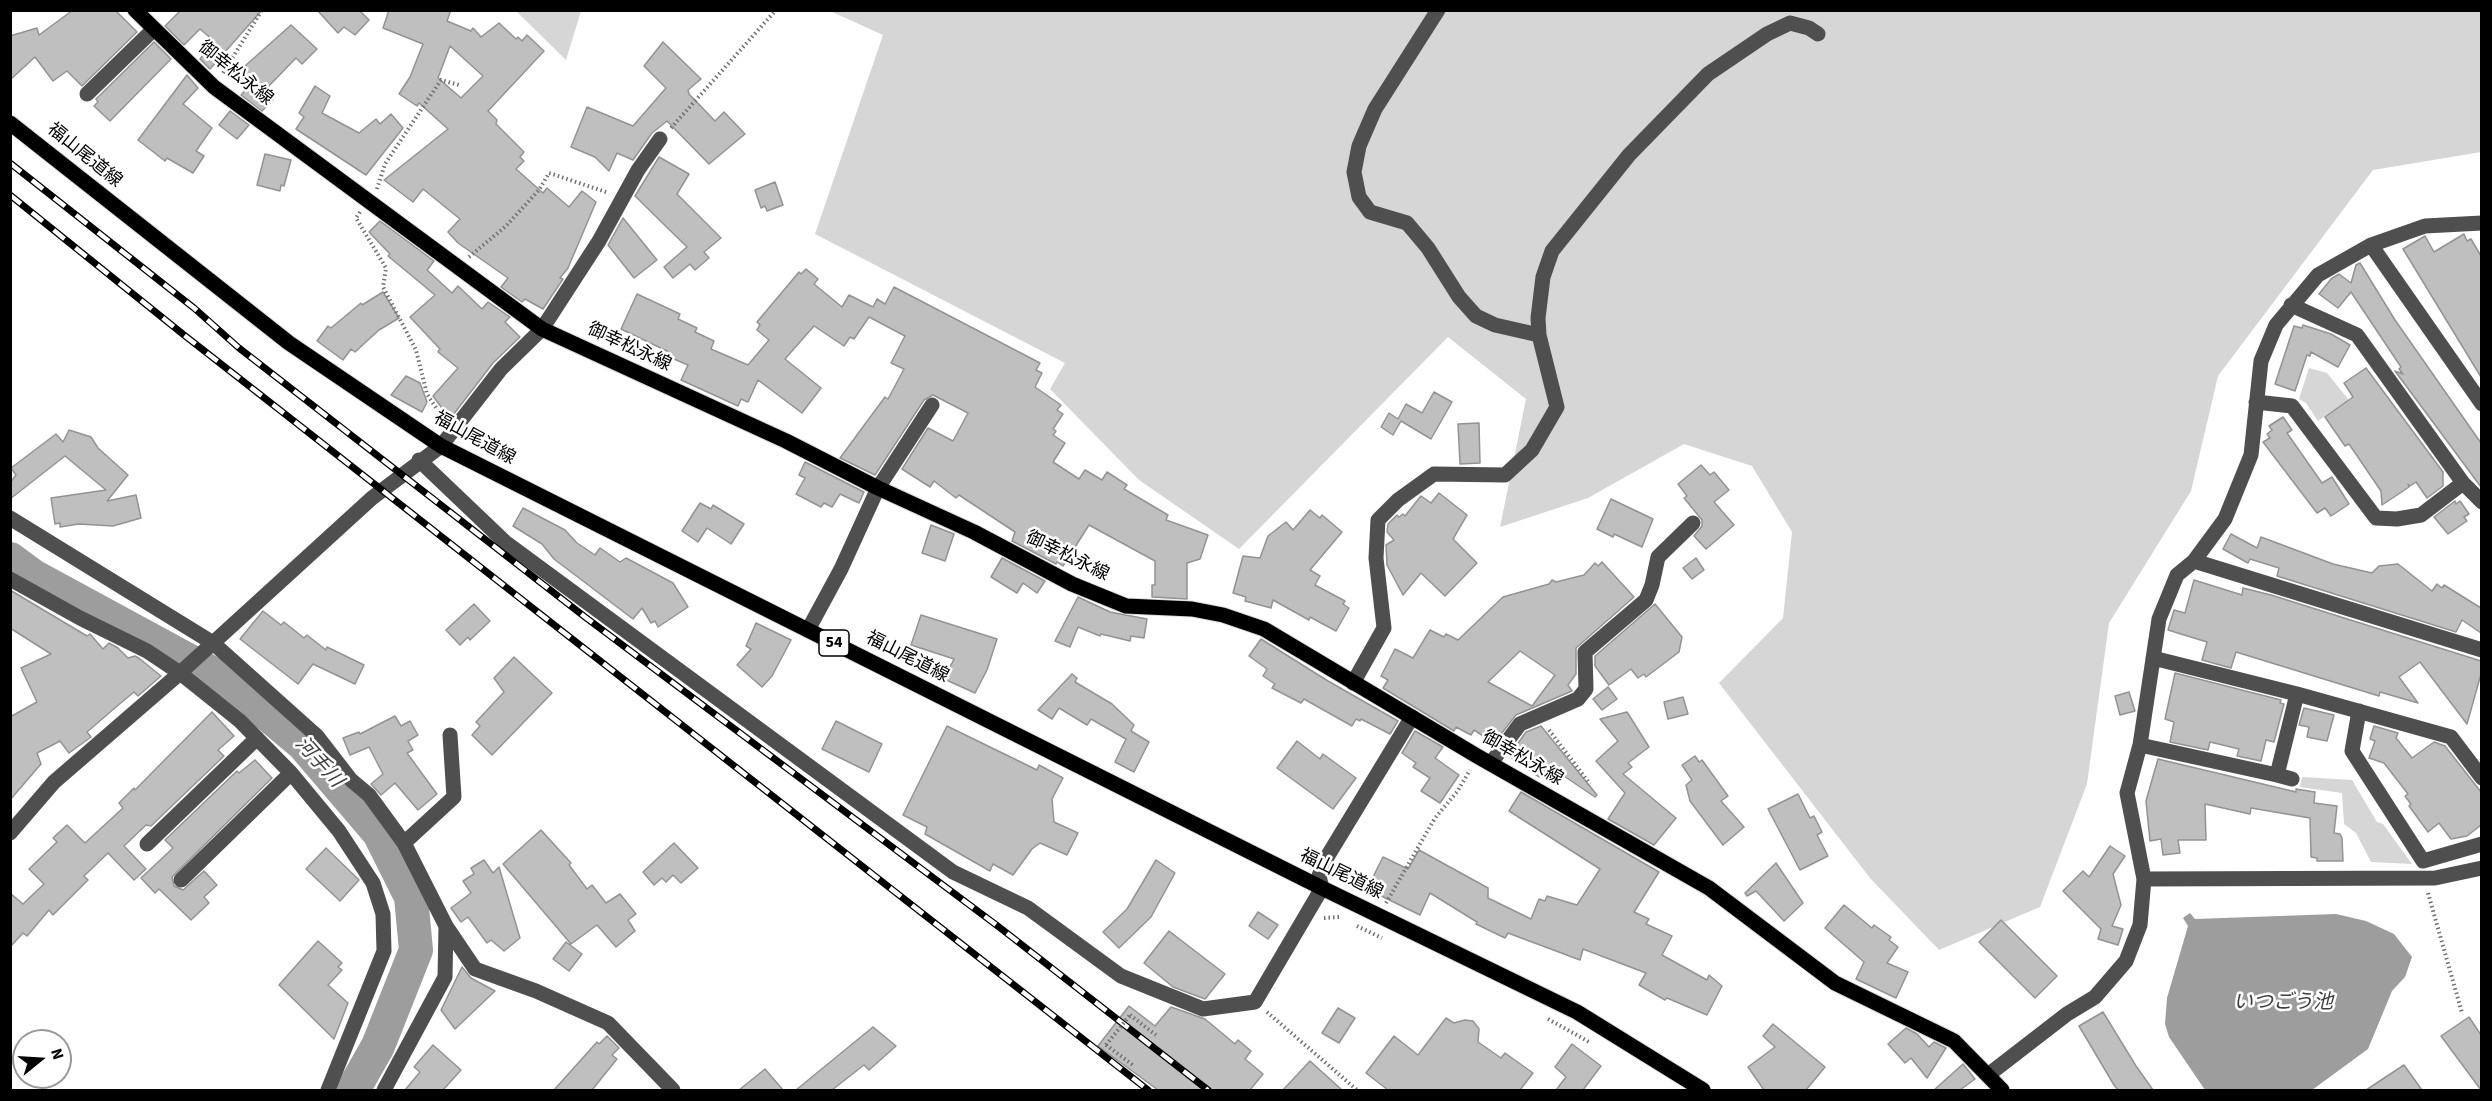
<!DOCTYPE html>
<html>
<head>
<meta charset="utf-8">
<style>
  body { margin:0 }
  #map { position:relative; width:2492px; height:1101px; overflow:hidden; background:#fff; font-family:"Source Sans 3",sans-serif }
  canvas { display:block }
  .frame { position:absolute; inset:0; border:12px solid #000; pointer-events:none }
  .north { position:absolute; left:12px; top:1029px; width:60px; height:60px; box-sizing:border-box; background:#fff; border:2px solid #999; border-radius:50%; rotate:72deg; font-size:16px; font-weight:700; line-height:24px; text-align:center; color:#000 }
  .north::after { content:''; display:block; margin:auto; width:21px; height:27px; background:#000; clip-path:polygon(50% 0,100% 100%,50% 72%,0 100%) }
</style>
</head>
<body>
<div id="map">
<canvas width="2492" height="1101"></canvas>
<div class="frame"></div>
<div class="north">N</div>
</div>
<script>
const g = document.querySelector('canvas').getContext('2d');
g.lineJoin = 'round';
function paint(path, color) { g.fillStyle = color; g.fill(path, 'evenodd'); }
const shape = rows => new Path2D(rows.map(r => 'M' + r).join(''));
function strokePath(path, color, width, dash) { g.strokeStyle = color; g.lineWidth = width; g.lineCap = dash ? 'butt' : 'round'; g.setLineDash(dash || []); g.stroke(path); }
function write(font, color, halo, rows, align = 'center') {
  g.font = font + ' "Source Sans 3","Noto Sans JP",sans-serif'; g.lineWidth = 5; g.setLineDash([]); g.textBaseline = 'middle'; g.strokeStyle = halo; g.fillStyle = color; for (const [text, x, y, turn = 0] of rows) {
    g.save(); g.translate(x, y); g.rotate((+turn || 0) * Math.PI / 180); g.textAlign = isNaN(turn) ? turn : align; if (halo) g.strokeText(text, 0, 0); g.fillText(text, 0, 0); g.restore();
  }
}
paint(shape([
  [516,11,581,11,566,60],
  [830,11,2481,11,2481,152,2373,170,2218,376,2191,491,2109,623,2087,784,2040,907,1939,950,1870,878,1719,683,1783,618,1792,532,1752,466,1684,444,1588,498,1500,527,1526,399,1448,337,1239,549,1139,480,1050,389,1065,363,815,234,883,35],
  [2309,368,2327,373,2349,400,2318,421,2306,403,2299,399],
  [2302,777,2352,780,2377,822,2383,824,2412,864,2371,862,2356,833,2344,824,2342,793,2300,787]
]), '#d6d6d6');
paint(shape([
  [2190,913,2195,919,2336,914,2366,921,2394,934,2412,957,2405,977,2392,991,2368,1049,2312,1090,2205,1090,2169,1037,2165,1024,2167,998,2188,926,2183,918]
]), '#9d9d9d');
strokePath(shape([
  [10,559,33,576,230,683,303,744,379,833,411,897,416,950,378,1046,353,1090]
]), '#9d9d9d', 34);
const building = shape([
  [73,10,115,10,137,32,82,86,67,71,53,81,35,57,10,80,10,36,37,28,39,35,73,10],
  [181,10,262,10,210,69,200,59,214,41,200,29,184,45,165,26,181,10],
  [317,10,359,10,369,20,355,35,344,27,338,33,317,10],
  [389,10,451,10,447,21,471,31,473,28,481,37,499,23,516,39,518,37,522,41,527,35,544,51,488,111,497,120,496,124,524,152,520,157,524,161,516,169,543,193,547,188,569,207,582,191,596,202,568,268,560,278,563,279,543,309,525,299,522,302,501,287,508,278,458,243,448,232,460,219,423,189,413,202,384,180,448,129,419,103,417,106,399,94,410,77,423,44,383,28,389,10],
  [450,46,483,76,461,98,438,78,450,46],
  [291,25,317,49,302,64,296,58,264,91,273,100,262,111,241,95,250,85,236,74,291,25],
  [154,42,171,59,110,121,94,106,98,102,96,99,154,42],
  [663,42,701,79,688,90,689,94,715,121,724,112,745,134,709,164,667,121,652,133,633,160,617,153,609,171,595,157,571,147,587,107,633,126,666,88,644,66,663,42],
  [187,75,198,88,183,104,212,128,196,151,204,156,193,173,167,158,165,161,138,140,187,75],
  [315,86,330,96,322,113,359,133,376,119,380,124,391,114,403,128,366,175,296,129,304,117,299,113,315,86],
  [230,111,249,125,237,139,219,125,230,111],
  [265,154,291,160,284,186,281,185,280,191,257,185,265,154],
  [659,157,689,174,677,194,721,238,704,252,709,258,695,270,690,264,673,278,664,267,687,247,635,196,659,157],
  [775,182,783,205,767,211,765,206,761,208,755,190,775,182],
  [623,218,657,260,634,278,608,245,623,218],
  [380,221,434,261,427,270,452,293,458,286,482,309,488,302,510,317,505,322,520,337,493,363,450,419,433,396,458,368,438,352,440,349,410,317,435,295,388,256,390,254,369,232,380,221],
  [2464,234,2467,241,2471,239,2481,256,2481,377,2403,249,2425,236,2434,252,2464,234],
  [2360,263,2395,320,2481,443,2481,487,2395,371,2403,374,2399,369,2401,367,2351,292,2338,308,2319,294,2331,279,2339,274,2351,283,2356,265,2360,263],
  [806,269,818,279,814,284,842,307,849,295,873,307,877,299,885,304,894,287,1040,363,1036,370,1042,373,1035,387,1061,405,1057,410,1063,414,1053,429,1056,431,1053,435,1065,443,1053,462,1079,479,1085,470,1102,480,1107,472,1127,485,1124,489,1168,515,1166,520,1208,535,1200,559,1187,563,1187,599,1152,597,1152,585,1155,585,1155,561,1089,525,1063,566,1057,562,1056,564,1012,541,1015,532,959,495,956,498,934,481,930,487,902,469,928,428,953,441,968,413,933,395,924,400,875,475,840,458,885,397,888,399,904,369,891,363,905,336,869,317,854,339,850,337,844,346,814,326,785,359,821,388,802,413,758,380,748,402,741,399,738,406,681,380,688,365,667,356,669,352,621,329,637,294,680,314,678,319,697,328,695,332,714,341,711,349,748,365,769,340,757,330,760,325,757,322,799,272,801,274,806,269],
  [383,292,399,318,379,330,355,352,351,349,343,360,317,341,328,326,331,328,361,303,362,305,383,292],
  [2303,325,2331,334,2350,345,2338,367,2311,352,2310,356,2307,355,2295,391,2275,384,2294,326,2302,328,2303,325],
  [2366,368,2443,472,2443,486,2427,498,2416,482,2410,486,2408,484,2409,487,2382,505,2381,491,2349,444,2345,446,2325,417,2353,397,2344,383,2366,368],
  [406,376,420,383,427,402,422,412,391,395,406,376],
  [1434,392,1452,402,1431,439,1401,421,1393,435,1381,427,1389,413,1398,419,1406,404,1422,413,1434,392],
  [2283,417,2292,430,2287,433,2322,483,2332,477,2349,504,2331,516,2325,508,2317,513,2263,442,2270,438,2267,434,2272,430,2269,426,2283,417],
  [1479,423,1480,463,1460,464,1458,424,1479,423],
  [69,430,91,437,98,448,128,475,107,501,136,495,141,518,113,526,79,524,60,527,60,523,55,524,51,498,106,490,65,456,10,499,10,483,16,475,11,468,56,434,63,442,69,430],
  [805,462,864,492,859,503,840,494,832,507,824,503,821,507,796,494,805,478,799,475,805,462],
  [1701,465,1710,475,1714,472,1729,490,1714,502,1734,525,1706,549,1694,536,1702,526,1702,520,1684,498,1687,496,1678,484,1701,465],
  [1439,493,1467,515,1453,539,1477,563,1445,596,1421,573,1403,595,1387,565,1386,545,1394,540,1387,532,1388,524,1397,515,1399,517,1403,514,1405,516,1421,496,1431,503,1439,493],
  [1611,499,1653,519,1642,547,1614,534,1613,537,1597,529,1611,499],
  [2455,501,2456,504,2460,501,2469,514,2464,517,2467,521,2448,534,2434,517,2455,501],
  [700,503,711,509,713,505,744,524,731,544,707,528,698,542,682,531,700,503],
  [523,508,565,530,577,543,595,555,600,548,620,562,626,558,673,583,688,607,658,627,655,621,651,623,642,608,633,619,554,559,542,544,513,526,523,508],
  [1310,510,1320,518,1322,515,1342,532,1310,570,1320,576,1315,585,1345,601,1343,604,1349,608,1336,631,1310,617,1309,620,1273,600,1271,608,1245,601,1246,597,1233,593,1243,556,1260,558,1268,536,1286,522,1293,530,1310,510],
  [931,525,954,534,945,561,922,553,931,525],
  [2231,534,2257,548,2261,537,2333,564,2372,573,2379,566,2398,564,2432,591,2437,584,2442,588,2444,585,2481,608,2481,633,2462,620,2456,632,2277,576,2279,568,2250,559,2248,563,2223,549,2231,534],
  [1002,558,1045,581,1037,593,1023,583,1017,593,991,577,1002,558],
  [1696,558,1704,570,1692,579,1683,568,1696,558],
  [1602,562,1634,597,1576,648,1576,674,1568,685,1572,691,1516,715,1494,743,1474,730,1471,735,1456,727,1454,731,1383,688,1388,680,1381,676,1395,649,1413,658,1430,630,1444,637,1446,634,1458,640,1503,597,1549,584,1552,580,1556,582,1584,575,1595,563,1598,566,1602,562],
  [1520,651,1555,675,1532,706,1488,682,1520,651],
  [2194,580,2242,595,2243,588,2271,595,2481,661,2481,674,2467,724,2420,662,2399,677,2418,703,2380,692,2379,696,2236,652,2231,668,2202,660,2207,642,2168,630,2174,610,2185,613,2194,580],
  [10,590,87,636,90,634,103,649,109,643,118,648,128,658,135,656,140,659,161,676,138,696,134,692,116,707,87,732,91,737,69,753,60,741,37,753,41,764,10,800,10,717,37,702,21,668,51,654,10,628,10,590],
  [1078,597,1110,612,1147,619,1144,638,1131,636,1130,641,1101,634,1100,636,1078,627,1070,647,1055,641,1078,597],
  [474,604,490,621,470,640,468,637,460,645,446,630,474,604],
  [1655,604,1682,637,1679,652,1646,677,1644,674,1638,678,1631,669,1609,685,1595,666,1595,656,1655,604],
  [263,611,281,625,284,622,304,638,307,635,326,650,327,647,364,665,355,684,313,664,298,684,240,639,263,611],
  [921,615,997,639,987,670,975,693,944,679,954,659,911,645,921,615],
  [756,623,791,640,772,676,762,687,737,665,751,649,746,646,756,623],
  [1261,639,1328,681,1398,721,1390,734,1361,719,1360,721,1356,719,1352,726,1304,699,1301,703,1272,688,1275,684,1263,676,1267,669,1249,656,1261,639],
  [514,657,552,693,492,755,472,735,480,726,476,722,504,692,494,678,514,657],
  [2175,673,2281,700,2280,703,2284,704,2274,742,2266,740,2261,761,2237,756,2239,749,2210,742,2208,750,2170,742,2174,722,2165,719,2175,673],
  [1072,674,1077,678,1075,682,1112,704,1134,725,1131,731,1149,742,1134,772,1115,762,1126,739,1091,719,1087,725,1059,708,1052,719,1038,710,1072,674],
  [1608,687,1617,699,1602,710,1593,699,1608,687],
  [2129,692,2135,711,2120,715,2115,696,2129,692],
  [1683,697,1688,714,1668,719,1664,702,1683,697],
  [2304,708,2334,715,2327,741,2307,737,2309,727,2299,725,2304,708],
  [212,712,234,736,218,750,224,756,151,826,146,825,124,846,146,869,134,880,108,853,84,876,88,880,53,915,49,910,27,936,23,933,10,947,10,893,23,904,44,884,29,869,57,842,53,838,67,825,85,843,123,808,119,803,134,788,135,790,212,712],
  [1627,712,1649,747,1628,763,1632,767,1623,774,1676,818,1654,845,1608,819,1625,793,1596,761,1618,741,1600,719,1627,712],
  [395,716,401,726,410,721,418,735,408,741,413,750,407,753,437,794,418,810,395,783,381,795,371,784,383,774,369,747,350,755,343,738,359,732,360,734,395,716],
  [836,721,882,744,869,772,822,749,836,721],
  [947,726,1037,770,1039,765,1063,778,1052,799,1054,822,1078,833,1067,855,1040,843,1032,849,1013,875,993,864,990,871,925,834,927,827,903,815,947,726],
  [1541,726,1597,795,1595,797,1549,766,1539,777,1509,756,1526,732,1541,726],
  [2374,726,2398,733,2396,738,2412,758,2434,742,2445,746,2481,792,2481,825,2467,836,2451,839,2439,823,2428,832,2409,806,2411,804,2405,796,2408,794,2384,763,2369,758,2375,741,2370,739,2374,726],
  [1415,731,1443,747,1435,758,1459,775,1440,803,1421,791,1430,778,1413,767,1416,763,1402,753,1415,731],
  [1297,741,1320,759,1323,754,1356,778,1333,809,1277,768,1297,741],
  [1695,756,1699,762,1702,760,1728,796,1721,801,1744,827,1723,845,1690,801,1686,785,1692,780,1682,765,1695,756],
  [2158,759,2296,792,2296,789,2315,792,2314,803,2337,806,2334,833,2340,834,2342,838,2343,861,2317,861,2317,858,2311,857,2310,818,2251,808,2250,814,2205,804,2206,840,2178,840,2180,853,2163,855,2161,839,2150,841,2146,801,2158,759],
  [255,760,272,778,172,877,174,886,183,890,204,871,217,885,204,897,209,903,191,920,159,889,155,893,141,878,173,848,165,840,237,771,239,773,255,760],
  [1521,792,1659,872,1634,912,1649,919,1646,924,1672,936,1662,955,1707,980,1709,975,1722,986,1707,1015,1667,998,1665,1000,1639,985,1646,973,1583,949,1580,960,1508,933,1505,938,1476,924,1477,922,1430,893,1420,915,1367,889,1383,857,1408,869,1419,850,1488,888,1488,898,1531,919,1539,899,1545,901,1547,896,1577,905,1600,869,1509,811,1521,792],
  [1798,794,1810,818,1814,816,1822,832,1817,835,1828,856,1800,870,1768,809,1798,794],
  [541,830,571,863,569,865,587,889,592,885,606,903,620,894,636,914,628,920,635,931,616,947,597,925,571,944,503,864,541,830],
  [674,843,698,868,681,883,673,875,666,882,662,878,654,885,643,872,674,843],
  [2110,846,2125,856,2113,874,2121,905,2112,926,2123,929,2118,945,2098,939,2101,929,2063,891,2083,871,2089,877,2110,846],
  [326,848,359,880,340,901,306,869,326,848],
  [484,860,493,873,499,867,520,938,504,951,491,940,487,943,468,917,461,922,451,908,471,893,463,881,474,874,471,868,484,860],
  [1156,860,1175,873,1151,917,1119,948,1103,932,1127,909,1156,860],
  [1776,863,1803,903,1784,921,1756,891,1747,896,1745,893,1776,863],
  [1844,905,1872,928,1874,925,1891,937,1889,940,1898,947,1887,963,1908,972,1896,998,1856,979,1864,962,1825,928,1844,905],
  [1258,912,1278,925,1268,939,1249,926,1258,912],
  [2001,920,2057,976,2035,998,1979,942,2001,920],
  [1169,931,1225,974,1205,999,1173,987,1144,963,1169,931],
  [318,941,342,963,338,967,342,970,328,985,348,1003,334,1039,279,985,318,941],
  [566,942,582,954,569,971,553,959,566,942],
  [462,967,471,978,495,991,455,1029,441,1010,462,967],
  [1129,1006,1155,1026,1171,1007,1205,1019,1235,1044,1238,1040,1251,1051,1245,1059,1263,1074,1250,1090,1158,1090,1098,1046,1129,1006],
  [1338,1008,1355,1018,1339,1043,1322,1033,1338,1008],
  [2103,1012,2136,1066,2153,1090,2118,1090,2114,1085,2079,1026,2103,1012],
  [2469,1017,2481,1035,2481,1090,2441,1036,2469,1017],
  [1446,1018,1454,1023,1465,1020,1473,1021,1479,1029,1478,1042,1501,1058,1505,1053,1533,1073,1520,1090,1388,1090,1366,1073,1394,1036,1418,1055,1446,1018],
  [1773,1024,1825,1067,1806,1090,1764,1090,1748,1067,1775,1047,1763,1036,1773,1024],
  [873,1027,896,1046,869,1070,864,1065,832,1090,796,1090,873,1027],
  [1906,1028,1917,1034,1929,1047,1934,1042,1946,1048,1927,1078,1911,1058,1905,1063,1888,1044,1906,1028],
  [607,1036,619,1048,612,1055,617,1059,592,1090,554,1090,597,1042,599,1044,607,1036],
  [1572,1044,1601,1066,1583,1090,1556,1090,1566,1077,1555,1067,1572,1044],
  [433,1045,461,1070,443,1090,405,1090,420,1072,414,1067,433,1045],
  [1310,1061,1342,1090,1283,1090,1310,1061],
  [1963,1064,1975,1079,1960,1090,1934,1090,1963,1064],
  [2404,1065,2422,1090,2366,1090,2404,1065],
  [765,1069,783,1090,739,1090,765,1069]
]);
paint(building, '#bfbfbf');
strokePath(building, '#939393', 1.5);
const major = shape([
  [135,10,214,87,542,329,786,441,878,488,974,532,1072,584,1126,606,1192,609,1223,615,1264,629,1477,756,1709,888,1835,983,1954,1041,2002,1090],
  [10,123,289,343,441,446,1322,888,1577,1012,1703,1090]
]);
strokePath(major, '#dbdbdb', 17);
strokePath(shape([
  [223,73,262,10],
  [671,128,776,10],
  [377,189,385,164,441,80,459,85],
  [360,212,356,218,386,268,383,287,416,350,427,394,443,418],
  [469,257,506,226,539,190,549,173,609,193],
  [1549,730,1590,784],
  [2428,893,2462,1013],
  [1386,903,1435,818,1457,792,1470,770],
  [1324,918,1339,917],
  [1357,926,1382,938],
  [1267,1012,1357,1090],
  [1130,1015,1156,1035],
  [1548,1019,1591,1043],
  [1106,1045,1133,1065]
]), '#717171', 4, [1.5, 3]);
strokePath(shape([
  [1438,10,1375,109,1359,146,1354,172,1359,197,1370,212,1407,223,1428,248,1459,297,1476,316,1495,325,1539,335],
  [87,94,154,29],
  [2371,245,2482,404],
  [2291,305,2357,335,2463,483,2482,502],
  [2256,402,2292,406,2376,518,2397,519,2421,515,2463,483],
  [419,460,505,542,953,872,1028,908,1121,976,1203,1009,1255,1002,1322,888,1319,876,1324,862,1412,717],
  [10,518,213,643,317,736,351,780,369,795,404,843,446,926,475,969,536,991,608,1023,673,1090],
  [2194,561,2482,650],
  [10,579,80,618,147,651,180,673,240,721,291,773,339,831,373,883,383,914,384,951,328,1090],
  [808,630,841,569,878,488,932,405],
  [2153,658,2297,694,2451,737,2482,778],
  [1353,683,1384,628,1376,558,1378,520,1398,500,1434,474,1505,475,1532,450,1557,407,1539,335,1538,318,1543,277,1552,251,1629,155,1708,74,1767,34,1790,23,1809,28,1818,34],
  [2359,711,2352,751,2423,861,2482,844],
  [2140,745,2277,775,2297,694],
  [1491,763,1520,724,1578,699,1586,689,1585,652,1646,600,1652,585,1658,557,1693,523],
  [2277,775,2292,779],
  [10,833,54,782,180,673,372,498,441,446,501,369,542,329,599,241,638,170,660,139],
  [404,843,454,797,450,735],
  [147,844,257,738],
  [2144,879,2435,878,2482,868],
  [181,880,291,773],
  [1988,1075,2067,1014,2095,997,2126,961,2140,925,2144,879,2127,793,2140,745,2159,619,2177,575,2194,561,2225,519,2251,455,2261,361,2276,325,2318,275,2371,245,2425,226,2482,223],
  [384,1090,445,977,446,926]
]), '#4f4f4f', 15);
strokePath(major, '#000', 15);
const rail = shape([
  [10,163,194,308,239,348,585,617,999,927,1208,1090],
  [10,195,184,335,1148,1090]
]);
strokePath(rail, '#000', 7);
strokePath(rail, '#fff', 4.5, [14]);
strokePath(shape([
  [1106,1045,1130,1015]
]), '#717171', 4, [1.5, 3]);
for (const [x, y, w] of [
  [834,643,30]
]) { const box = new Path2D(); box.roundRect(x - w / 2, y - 13, w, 26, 4.5); g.fillStyle = '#fff'; g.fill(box); strokePath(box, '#000', 1.5); }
write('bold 16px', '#000', null, [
  ["54",834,643]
]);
write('18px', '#000', '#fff', [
  ["御幸松永線",235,74,39],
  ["福山尾道線",84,156,39],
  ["御幸松永線",629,348,25],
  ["福山尾道線",474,439,29],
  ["御幸松永線",1067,557,26],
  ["福山尾道線",907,658,27],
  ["御幸松永線",1522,759,30],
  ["福山尾道線",1341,875,26]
]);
write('italic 20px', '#3e3e3e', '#fff', [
  ["河手川",318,763,48],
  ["いつごう池",2283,1004]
]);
</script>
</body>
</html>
